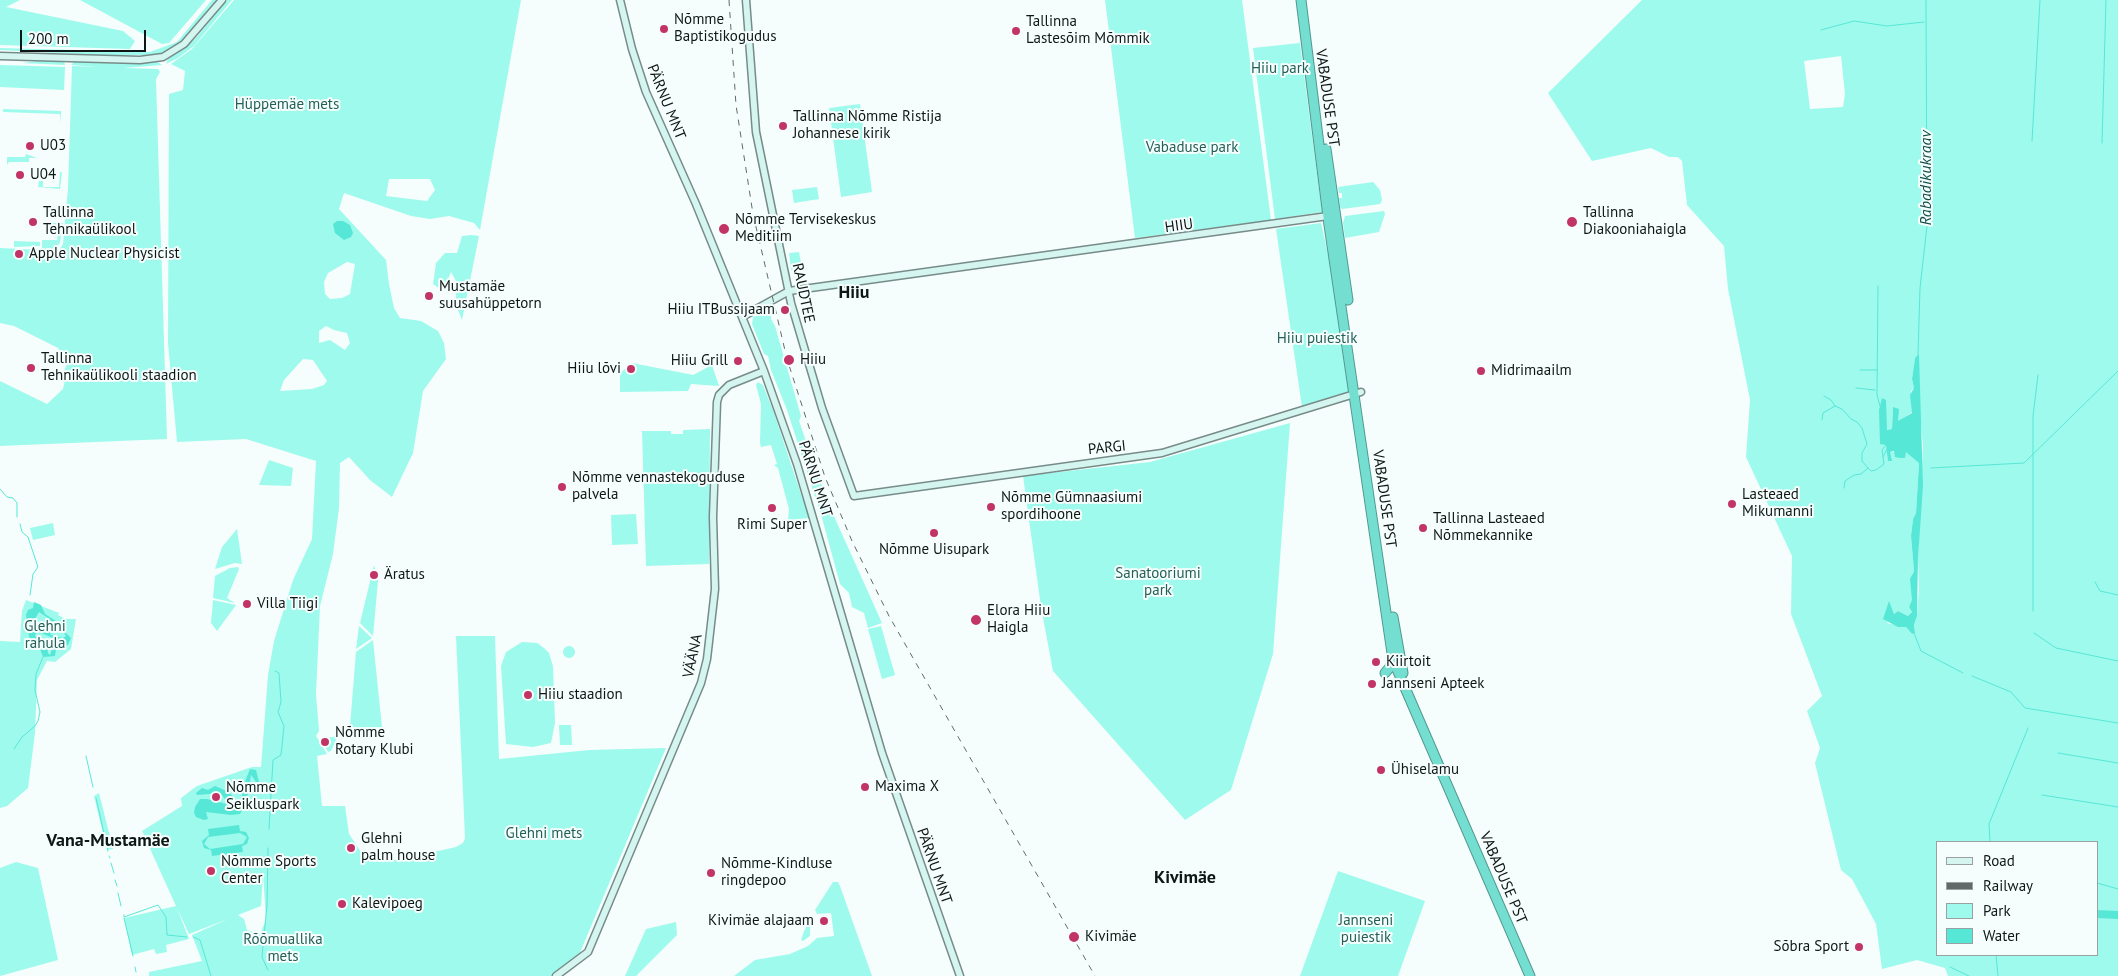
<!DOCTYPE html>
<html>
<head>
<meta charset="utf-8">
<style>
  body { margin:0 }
  #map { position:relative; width:2118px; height:976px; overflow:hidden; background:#f5fefc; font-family:"PT Sans",sans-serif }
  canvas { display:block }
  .legend { position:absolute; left:1936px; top:841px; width:162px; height:115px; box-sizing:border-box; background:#f5fefc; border:1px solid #99a2a0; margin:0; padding:6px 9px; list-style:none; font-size:15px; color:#0f1716 }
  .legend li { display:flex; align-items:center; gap:10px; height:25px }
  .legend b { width:25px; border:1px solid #99a2a0 }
  .scale { position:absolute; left:20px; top:30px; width:126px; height:22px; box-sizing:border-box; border:2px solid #0f1716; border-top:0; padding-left:6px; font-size:15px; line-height:18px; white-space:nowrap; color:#0f1716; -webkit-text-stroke:4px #f5fefc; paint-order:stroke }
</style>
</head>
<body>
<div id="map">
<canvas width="2118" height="976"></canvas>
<ul class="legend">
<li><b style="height:6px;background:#d5f5f1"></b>Road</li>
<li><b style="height:6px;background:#626a69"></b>Railway</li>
<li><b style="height:14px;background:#9efaed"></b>Park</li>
<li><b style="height:14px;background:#57e7d7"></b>Water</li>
</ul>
<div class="scale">200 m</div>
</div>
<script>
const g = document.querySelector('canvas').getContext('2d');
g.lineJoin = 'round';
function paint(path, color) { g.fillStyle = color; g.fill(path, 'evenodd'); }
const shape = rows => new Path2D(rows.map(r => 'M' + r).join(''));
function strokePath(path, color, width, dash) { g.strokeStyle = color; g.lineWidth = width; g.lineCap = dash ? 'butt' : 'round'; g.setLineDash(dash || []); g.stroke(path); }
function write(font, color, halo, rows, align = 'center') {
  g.font = font + ' "PT Sans",sans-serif'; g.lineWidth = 4; g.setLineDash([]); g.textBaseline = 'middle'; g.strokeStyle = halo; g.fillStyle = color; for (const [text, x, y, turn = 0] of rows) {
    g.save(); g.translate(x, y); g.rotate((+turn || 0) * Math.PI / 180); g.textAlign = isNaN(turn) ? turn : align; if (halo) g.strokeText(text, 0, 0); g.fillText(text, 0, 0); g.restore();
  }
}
paint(shape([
  [0,0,20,0,6,7,123,31,135,41,130,49,0,45],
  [80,0,206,0,169,43,162,44],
  [212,0,218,0,186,38,171,49,157,55,95,55,0,50,0,48,150,52,177,42],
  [227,0,232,0,194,46,178,58,166,64,168,59,195,39],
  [234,0,521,0,480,230,474,223,449,216,430,219,411,216,344,193,339,209,386,260,389,284,394,308,400,318,421,321,438,331,444,343,446,359,423,391,413,453,392,497,370,480,349,457,340,463,339,508,333,554,320,606,316,694,319,731,316,736,327,754,317,756,322,806,345,806,349,834,365,858,398,860,456,847,463,843,465,838,456,636,495,636,499,759,589,750,666,748,576,962,556,976,149,976,149,972,202,961,192,935,228,919,189,934,177,908,189,939,166,945,167,952,156,954,154,949,132,955,124,918,176,906,142,831,182,806,181,798,197,786,252,767,261,767,268,675,274,641,293,580,312,539,316,461,246,439,177,442,168,343,169,94,183,90,185,71,171,64,192,49],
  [389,179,430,179,435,190,427,201,386,196],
  [347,262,355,264,350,294,342,298,330,299,325,294,324,282,328,273],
  [326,326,334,330,347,333,350,343,345,350,330,340,319,343,319,331],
  [303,359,313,360,327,381,324,385,312,389,280,391,284,380],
  [263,873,266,920,260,934,247,930,244,919,238,915,261,906],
  [1105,0,1242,0,1271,220,1135,238],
  [1642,0,2118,0,2118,976,1948,976,1945,968,1917,960,1882,969,1876,924,1852,879,1841,870,1815,763,1820,748,1807,711,1822,696,1791,614,1792,556,1746,457,1750,400,1728,289,1724,246,1687,205,1682,161,1678,157,1669,157,1651,148,1592,161,1548,93],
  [1841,56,1845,94,1843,107,1810,109,1804,61],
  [1915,358,1923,446,1918,558,1919,589,1917,616,1914,625,1915,633,1912,634,1906,627,1887,623,1892,609,1894,614,1898,611,1908,616,1912,612,1909,607,1912,601,1912,574,1914,571,1911,536,1913,519,1916,513,1919,463,1910,452,1890,452,1888,461,1882,398,1886,406,1886,430,1892,429,1893,407,1898,422,1912,412,1911,391,1914,388,1912,379],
  [1937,842,2097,842,2097,955,1937,955],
  [1300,43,1322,212,1275,219,1253,48],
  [46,60,64,61,65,65,22,63],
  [75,61,158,62,162,65,124,68,158,69,160,72,156,79,167,439,0,446,0,381,47,404,63,389,65,380,64,371,68,362,58,348,14,326,0,323,0,248,40,250,53,253,58,251,63,244,68,188,72,66,98,67,71,65],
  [0,65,65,67,64,90,0,87],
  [860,104,872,192,841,197,829,108],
  [61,107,61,123,60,114,3,112,3,109,61,111],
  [26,154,37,158,29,158,29,162,9,162,7,165,7,157,25,157],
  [60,172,62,172,60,189,38,187,39,181,43,181,43,187,59,187],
  [1373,182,1380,190,1382,200,1380,204,1342,209,1340,207,1339,198,1342,198,1342,193,1339,193,1338,187],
  [817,187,819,199,794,203,792,190],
  [1384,211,1385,214,1379,232,1345,238,1343,223,1345,216],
  [49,223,63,223,60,243,56,248,49,250,42,248,42,240,57,240,58,229,57,225,49,225],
  [1321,223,1335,285,1350,393,1302,407,1276,229],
  [471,235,479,236,462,320,456,305,456,281,451,272,443,291,433,284,436,263,445,253,457,253,462,236],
  [14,241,40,242,40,246,14,247],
  [799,252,802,269,791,270,789,253],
  [771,310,771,319,775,326,801,416,799,421,819,478,833,514,882,623,868,628,864,613,852,607,849,593,840,584,822,518,787,410,771,370,768,356,764,354,752,324,753,317],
  [632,363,693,375,712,365,719,386,691,384,688,391,620,392,620,373],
  [758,382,763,385,774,413,809,518,788,520,789,509,778,468,774,465,777,464,771,445,761,447,760,443,761,404,756,385],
  [1290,423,1273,654,1231,790,1185,820,1053,671,1041,607,1023,476,1150,462],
  [710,429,709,564,646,566,642,431,671,431,671,434,683,434,683,430],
  [269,460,293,468,291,486,259,485],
  [636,514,638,544,612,545,611,515],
  [53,523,55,535,33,540,30,528],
  [237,529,242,564,235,563,215,569,222,547],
  [374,565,378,581,373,636,360,623],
  [238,567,239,569,227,598,235,603,213,598,215,576,230,568],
  [26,600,59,613,58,615,66,619,76,619,71,649,55,662,47,661,37,680,35,733,28,788,7,806,0,808,0,641,20,642,22,611],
  [213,600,236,605,217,631,211,623],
  [359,626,372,638,356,649],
  [881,626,895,675,882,679,868,629],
  [373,640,382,727,353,728,350,726,356,652],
  [522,642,537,643,544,648,549,653,553,666,555,723,551,743,533,747,506,744,501,666,506,652],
  '563 652a6 6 0 1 1 12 0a6 6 0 1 1-12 0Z',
  [559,725,571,725,572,745,560,745],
  [338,736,331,751,328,752,321,739],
  [99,793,113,849,107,850,94,796],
  [16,862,38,868,58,960,0,976,0,868],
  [1338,871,1425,901,1398,976,1300,976],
  [833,882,838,882,840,886,872,976,734,976,755,960,790,954,808,946,817,938,834,936,831,913,817,914,815,910],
  [810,920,810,936,803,941,801,940,804,931],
  [676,922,677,935,636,976,625,976,646,929]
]), '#9efaed');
paint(shape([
  [337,221,343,221,350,225,353,233,351,237,344,240,335,233,333,224],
  [1919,354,1923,486,1918,558,1917,616,1914,625,1915,633,1912,634,1906,627,1898,627,1883,619,1889,601,1894,614,1898,611,1908,616,1912,612,1909,607,1912,600,1910,579,1914,571,1911,536,1913,519,1916,513,1919,463,1906,452,1905,458,1900,458,1895,457,1894,451,1890,452,1892,461,1888,461,1886,445,1880,444,1879,410,1882,398,1886,400,1887,430,1892,429,1893,407,1899,409,1898,421,1912,413,1910,395,1914,388,1912,379,1915,358],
  [34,602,41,605,45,614,59,623,63,622,64,631,71,638,68,645,57,643,55,656,43,657,39,646,30,642,26,615,28,610,33,608],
  [39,612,48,618,39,625,41,633,58,640,53,645,50,655,48,653,47,643,35,636,38,629,32,624],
  [50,620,63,631,66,636,63,638,51,635,47,621],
  [250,769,256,770,259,782,256,782,251,775,248,795,242,799,242,789],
  [215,786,229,792,234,798,225,799,220,793,197,795,196,793,202,788,208,790],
  [200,799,207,799,231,805,242,805,243,809,240,814,231,815,206,812,208,819,204,820,196,817,194,813,195,807],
  [239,825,240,831,246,832,249,838,247,844,242,846,243,852,212,856,211,850,204,848,202,841,209,835,208,829],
  [240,833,247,837,243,844,210,849,204,844,208,837]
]), '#57e7d7');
strokePath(shape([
  [1821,30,1854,21,1887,26,1924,22],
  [2032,141,2040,0],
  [2102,143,2106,0],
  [1878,286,1877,395,1880,406],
  [1918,355,1920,288,1927,226,1926,0],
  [1860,370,1877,370],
  [1856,388,1875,390],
  [1824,396,1831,400,1835,406,1842,409,1851,419,1857,422,1862,428,1867,444,1862,453,1862,461,1868,468],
  [1822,420,1823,413,1835,406],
  [1883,457,1887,449],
  [1931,468,2024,463,2118,371],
  [1844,488,1845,481,1854,475,1861,474,1868,468,1871,471,1876,470,1884,464,1882,450,1886,445],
  [0,489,7,497,13,498,17,503,17,517],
  [20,524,22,532,28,537,38,567,33,574,30,595],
  [2095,582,2100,591,2118,595],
  [2033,611,2033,416,2038,375],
  [1914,633,1921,651,1963,673],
  [2034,633,2056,648,2118,661],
  [1972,676,2011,692,2025,708,2118,723],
  [14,749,22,737,35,726,38,721,40,712,35,690,36,674,43,657],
  [2058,753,2118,763],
  [86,756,93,787],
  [2042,795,2118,807],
  [96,798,108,851],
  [244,808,247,807],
  [269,829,273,760,281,755,284,726,278,712,281,702,279,673,275,671],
  [1990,842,1989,824,2028,728],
  [109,856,110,858],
  [111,863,114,873],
  [115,880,117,886],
  [2097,883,2118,889],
  [118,893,121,906],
  [124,915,124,917,158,905,166,917,167,935,187,937],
  [124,918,133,956],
  [193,937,200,940,211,976],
  [1996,955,1998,976],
  [135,967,136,972],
  [1950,967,1969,976],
  [268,970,262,957,267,905,268,848]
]), '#57e7d7', 1);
strokePath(shape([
  [2097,914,2118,915]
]), '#57e7d7', 8);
const secondary = shape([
  [620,0,632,49,646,92,696,204,764,371,797,464,882,753,960,976],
  [746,0,756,132,791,303,822,408,854,496,1162,453,1361,392],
  [0,56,140,60,163,57,184,44,222,0],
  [742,317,789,291,1328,216],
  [556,976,588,952,701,683,707,659,715,589,713,517,717,402,719,395,729,385,764,371]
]);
const highway = shape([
  [1301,0,1329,225,1393,660,1530,976],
  [1326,149,1348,300],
  [1393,617,1403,673],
  [1385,673,1390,667,1393,660]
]);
strokePath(secondary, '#778c88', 9);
strokePath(highway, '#519990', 11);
strokePath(secondary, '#d5f5f1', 6);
strokePath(highway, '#74dfd1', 9);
strokePath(shape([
  [729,0,736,105,753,214,787,359,825,477,852,541,889,616,1095,976]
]), '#626a69', 1, [6, 6]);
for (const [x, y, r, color] of [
  [664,29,5,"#c13465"],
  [1016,31,5,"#c13465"],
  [783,126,5,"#c13465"],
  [30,146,5,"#c13465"],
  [20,175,5,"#c13465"],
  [33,222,5,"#c13465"],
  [1572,222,6,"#c13465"],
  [724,229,6,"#c13465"],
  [19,254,5,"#c13465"],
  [429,296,5,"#c13465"],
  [785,310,5,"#c13465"],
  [789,360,6,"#c13465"],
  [738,361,5,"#c13465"],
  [31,368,5,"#c13465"],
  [631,369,5,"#c13465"],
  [1481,371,5,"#c13465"],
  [562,487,5,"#c13465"],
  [1732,504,5,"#c13465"],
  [991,507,5,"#c13465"],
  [772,508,5,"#c13465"],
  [1423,528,5,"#c13465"],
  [934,533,5,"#c13465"],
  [374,575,5,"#c13465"],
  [247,604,5,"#c13465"],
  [976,620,6,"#c13465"],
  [1376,662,5,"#c13465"],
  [1372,684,5,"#c13465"],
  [528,695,5,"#c13465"],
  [325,742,5,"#c13465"],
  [1381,770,5,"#c13465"],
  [865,787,5,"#c13465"],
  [216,797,5,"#c13465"],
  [351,848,5,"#c13465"],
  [211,871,5,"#c13465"],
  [711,873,5,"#c13465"],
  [342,904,5,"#c13465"],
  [824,921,5,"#c13465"],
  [1074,937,6,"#c13465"],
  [1859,947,5,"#c13465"]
]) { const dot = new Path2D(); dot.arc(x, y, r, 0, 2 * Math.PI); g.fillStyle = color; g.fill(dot); strokePath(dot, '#f5fefc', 2); }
write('15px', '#0f1716', '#f5fefc', [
  ["Nõmme",674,20],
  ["Baptistikogudus",674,37],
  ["Tallinna",1026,22],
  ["Lastesõim Mõmmik",1026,39],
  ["Tallinna Nõmme Ristija",793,117],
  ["Johannese kirik",793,134],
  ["U03",40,146],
  ["U04",30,175],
  ["Tallinna",43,213],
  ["Tehnikaülikool",43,230],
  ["Tallinna",1583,213],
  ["Diakooniahaigla",1583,230],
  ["Nõmme Tervisekeskus",735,220],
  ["Meditiim",735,237],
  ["Apple Nuclear Physicist",29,254],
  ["Mustamäe",439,287],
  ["suusahüppetorn",439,304],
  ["Hiiu ITBussijaam",775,310,"right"],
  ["Tallinna",41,359],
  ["Tehnikaülikooli staadion",41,376],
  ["Hiiu",800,360],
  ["Hiiu Grill",728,361,"right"],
  ["Hiiu lõvi",621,369,"right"],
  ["Midrimaailm",1491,371],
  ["Nõmme vennastekoguduse",572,478],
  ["palvela",572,495],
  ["Lasteaed",1742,495],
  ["Mikumanni",1742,512],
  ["Nõmme Gümnaasiumi",1001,498],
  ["spordihoone",1001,515],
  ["Tallinna Lasteaed",1433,519],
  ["Nõmmekannike",1433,536],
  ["Rimi Super",772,525,"center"],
  ["Nõmme Uisupark",934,550,"center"],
  ["Äratus",384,575],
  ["Villa Tiigi",257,604],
  ["Elora Hiiu",987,611],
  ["Haigla",987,628],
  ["Kiirtoit",1386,662],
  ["Jannseni Apteek",1382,684],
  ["Hiiu staadion",538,695],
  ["Nõmme",335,733],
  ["Rotary Klubi",335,750],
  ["Ühiselamu",1391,770],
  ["Maxima X",875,787],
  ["Nõmme",226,788],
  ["Seikluspark",226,805],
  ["Glehni",361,839],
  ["palm house",361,856],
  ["Nõmme Sports",221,862],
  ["Center",221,879],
  ["Nõmme-Kindluse",721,864],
  ["ringdepoo",721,881],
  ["Kalevipoeg",352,904],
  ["Kivimäe alajaam",814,921,"right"],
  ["Kivimäe",1085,937],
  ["Sõbra Sport",1849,947,"right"]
], 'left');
write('15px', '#245f57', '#f5fefc', [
  ["Hiiu park",1280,69],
  ["Hüppemäe mets",287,105],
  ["Vabaduse park",1192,148],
  ["Hiiu puiestik",1317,339],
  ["Sanatooriumi",1158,574],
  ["park",1158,591],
  ["Glehni",45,627],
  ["rahula",45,644],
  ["Glehni mets",544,834],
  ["Jannseni",1366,921],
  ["puiestik",1366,938],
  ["Rõõmuallika",283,940],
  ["mets",283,957]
]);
write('15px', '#0f1716', '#f5fefc', [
  ["VABADUSE PST",1327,98,82],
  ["PÄRNU MNT",666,102,68],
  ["HIIU",1179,226,-8],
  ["RAUDTEE",803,293,78],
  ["PARGI",1107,448,-6],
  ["PÄRNU MNT",815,479,72],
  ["VABADUSE PST",1384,499,82],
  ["VÄÄNA",693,656,-78],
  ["PÄRNU MNT",934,866,71],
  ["VABADUSE PST",1503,878,67]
]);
write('italic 16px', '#0f4e47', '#f5fefc', [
  ["Rabadikukraav",1926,178,-90]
]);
write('bold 18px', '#0f1716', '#f5fefc', [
  ["Hiiu",854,293],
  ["Vana-Mustamäe",108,841],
  ["Kivimäe",1185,878]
]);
</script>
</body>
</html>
